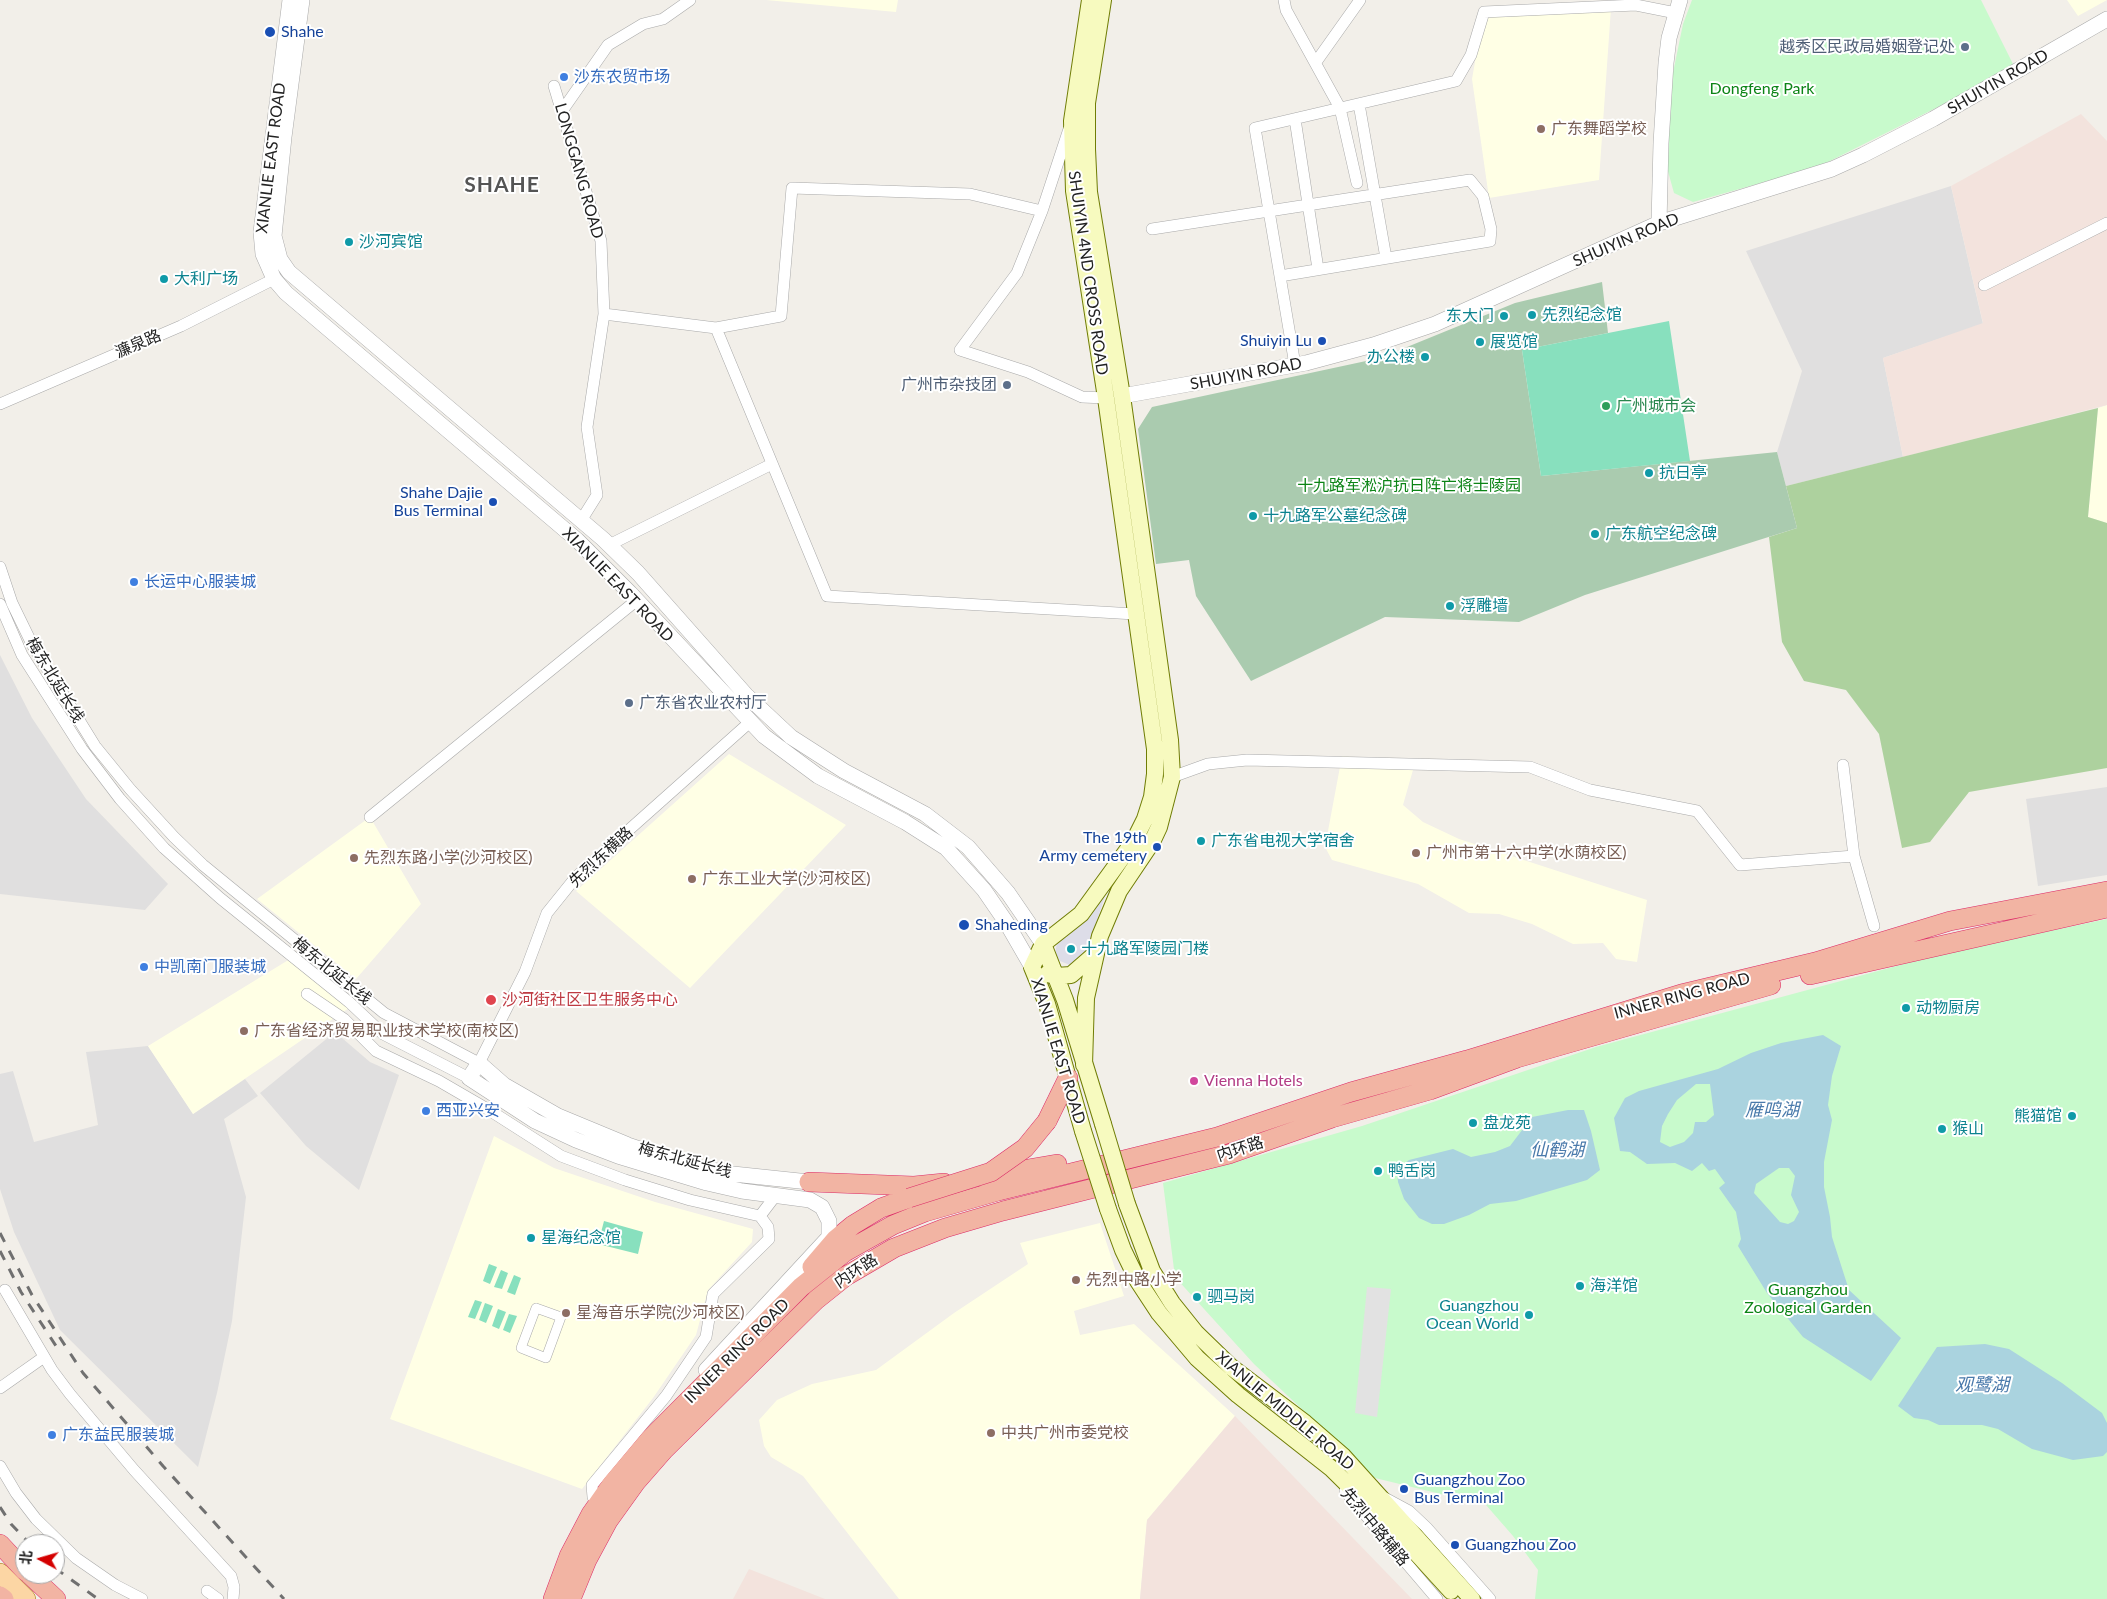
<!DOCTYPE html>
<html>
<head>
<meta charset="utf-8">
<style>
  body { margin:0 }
  #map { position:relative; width:2107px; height:1599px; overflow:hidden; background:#f2efe9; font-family:Lato,"Noto Sans SC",sans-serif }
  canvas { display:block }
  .north { position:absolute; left:15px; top:1534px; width:50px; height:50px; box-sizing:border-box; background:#fff; border:1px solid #a7a7a7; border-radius:50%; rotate:276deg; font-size:14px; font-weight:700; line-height:20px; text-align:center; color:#222 }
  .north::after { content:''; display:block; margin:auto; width:18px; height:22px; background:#d40000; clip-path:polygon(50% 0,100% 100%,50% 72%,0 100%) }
</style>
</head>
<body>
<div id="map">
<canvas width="2107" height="1599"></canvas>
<div class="north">北</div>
</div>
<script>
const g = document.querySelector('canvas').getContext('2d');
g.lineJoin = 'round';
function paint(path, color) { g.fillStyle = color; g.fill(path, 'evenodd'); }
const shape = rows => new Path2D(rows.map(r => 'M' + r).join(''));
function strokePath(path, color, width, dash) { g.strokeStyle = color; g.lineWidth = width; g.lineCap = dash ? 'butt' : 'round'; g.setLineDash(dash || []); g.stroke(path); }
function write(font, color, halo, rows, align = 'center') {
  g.font = font + ' Lato,"Noto Sans SC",sans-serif'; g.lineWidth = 4; g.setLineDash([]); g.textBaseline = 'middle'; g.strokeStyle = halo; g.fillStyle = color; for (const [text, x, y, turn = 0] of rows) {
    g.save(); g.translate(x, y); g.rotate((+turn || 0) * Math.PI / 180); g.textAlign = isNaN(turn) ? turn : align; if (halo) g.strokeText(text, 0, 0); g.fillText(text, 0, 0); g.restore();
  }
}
paint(shape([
  [1951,186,1983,324,1883,358,1903,457,1786,486,1777,452,1802,371,1746,251],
  [0,655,32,718,86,799,168,884,145,910,0,894],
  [2107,787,2107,875,2038,886,2026,799],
  [335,1032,370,1062,399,1075,359,1190,306,1146,260,1093],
  [148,1046,193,1114,245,1079,258,1096,224,1119,246,1197,232,1321,217,1393,198,1467,60,1330,14,1232,0,1189,0,1074,13,1071,34,1142,98,1125,86,1052]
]), '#e0dfdf');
paint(shape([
  [766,0,898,0,896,12],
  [2067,0,2107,0,2078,16],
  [1611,8,1599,180,1489,198,1472,79,1483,16],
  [2107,405,2107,523,2088,517,2098,408],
  [729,754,846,825,690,988,576,891],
  [1342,756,1415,763,1403,805,1423,822,1459,839,1647,900,1637,962,1616,959,1603,943,1573,944,1532,924,1499,914,1469,913,1418,884,1332,860,1325,847],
  [370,817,421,904,356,979,257,899],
  [290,959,349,1008,193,1114,148,1046],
  [494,1136,554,1168,655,1202,753,1229,752,1242,708,1290,696,1335,653,1398,582,1489,390,1419],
  [1100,1223,1124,1296,1074,1311,1080,1335,1134,1324,1235,1416,1147,1520,1140,1599,899,1599,803,1476,771,1457,764,1446,759,1420,777,1400,812,1384,876,1370,954,1313,1028,1264,1020,1243]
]), '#ffffe5');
paint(shape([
  [2081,114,2107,141,2107,405,1903,457,1883,358,1983,323,1951,186],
  [1235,1416,1412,1599,1140,1599,1147,1520],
  [749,1569,825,1599,733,1599]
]), '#f3e3dd');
paint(shape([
  [2098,408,2088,517,2107,523,2107,768,1969,792,1930,842,1902,848,1879,734,1846,690,1804,681,1782,642,1769,537,1797,528,1786,486]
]), '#add19e');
paint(shape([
  [1602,282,1608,333,1522,350,1541,476,1777,452,1797,528,1585,595,1519,622,1385,617,1251,681,1196,596,1189,560,1156,564,1138,429,1152,407,1380,358,1515,303]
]), '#aacbaf');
paint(shape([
  [1692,0,1981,0,2013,64,1942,105,1818,167,1693,202,1674,193,1664,157,1668,97,1683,24],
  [2107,919,2107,1599,1535,1599,1538,1570,1513,1536,1486,1505,1375,1478,1254,1364,1175,1277,1163,1183,1362,1126,1596,1047,1941,954]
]), '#c8facc');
paint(shape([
  [1669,321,1690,461,1541,476,1522,350],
  [604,1221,643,1232,638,1254,598,1244],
  [489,1264,497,1267,490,1284,483,1281],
  [501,1270,508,1273,502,1289,494,1287],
  [514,1275,521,1278,515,1295,507,1292],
  [475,1300,482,1302,475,1319,468,1317],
  [485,1303,493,1306,486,1323,479,1320],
  [498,1309,506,1312,499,1329,492,1326],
  [509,1314,517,1316,510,1333,503,1330]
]), '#88e0be');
paint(shape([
  [1367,1287,1391,1289,1377,1417,1355,1413]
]), '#e2e2e2');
paint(shape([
  [1107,890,1084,959,1070,965,1060,961,1055,955,1057,942]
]), '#dddde8');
paint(shape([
  [1823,1035,1841,1046,1832,1076,1828,1105,1832,1120,1824,1162,1824,1187,1830,1217,1832,1237,1849,1290,1901,1338,1871,1381,1803,1337,1767,1293,1738,1246,1741,1239,1736,1212,1719,1188,1725,1183,1715,1169,1709,1171,1702,1163,1692,1171,1675,1163,1647,1164,1630,1152,1620,1151,1614,1118,1625,1098,1639,1091,1718,1069,1751,1053,1781,1043],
  [1696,1084,1710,1084,1714,1115,1706,1122,1695,1122,1693,1133,1684,1142,1670,1147,1660,1142,1662,1126,1668,1114,1677,1100],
  [1779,1168,1789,1168,1795,1176,1791,1195,1799,1212,1794,1221,1788,1224,1780,1222,1754,1193,1756,1184],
  [1568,1110,1584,1110,1591,1131,1600,1170,1587,1180,1516,1201,1490,1204,1469,1215,1444,1224,1432,1224,1419,1218,1404,1199,1398,1182,1397,1170,1409,1160,1453,1149,1471,1157,1495,1152,1510,1146,1532,1117],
  [1985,1344,2009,1349,2062,1383,2102,1413,2107,1423,2107,1452,2103,1456,2073,1460,2032,1449,1998,1429,1982,1425,1939,1425,1928,1420,1914,1418,1898,1406,1937,1347]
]), '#aad3df');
const pedestrian = shape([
  [536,1308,561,1317,546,1358,521,1348,536,1308]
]);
const minor = shape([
  [1284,0,1286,10,1340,108,1357,183],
  [1316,62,1360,0],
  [554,86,601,241,604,314,587,427,597,495,582,519],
  [1359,104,1386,258],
  [562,111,608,45,643,24,663,19,690,0],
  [1295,119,1318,269],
  [1069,129,1042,211,1017,273,960,350,1028,372,1082,397,1106,398],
  [1152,229,1470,180,1483,196,1491,229,1490,241,1280,276],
  [1984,285,2107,223],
  [604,314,716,328,827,596,1135,614],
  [716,328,781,316,792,188,970,194,1042,211],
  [1295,365,1255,128,1456,81,1471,55,1484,12,1636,5,1676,13],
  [0,404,181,326,274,279],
  [609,545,772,464],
  [0,567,12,603,32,644,95,746,130,789,174,837,203,865,384,1013,479,1063,525,972,547,913,576,877,750,722],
  [0,604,22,655,82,749,120,799,164,848,220,898,349,1002,383,1034,469,1078],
  [1843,765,1854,856,1874,926],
  [1172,777,1208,764,1247,760,1530,767,1590,790,1697,811,1740,865,1854,856],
  [370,817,637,600],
  [307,994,344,1019,376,1051,439,1081,489,1110,561,1156,625,1180,690,1200,760,1216,768,1227,769,1239,713,1294,706,1337,666,1396,592,1485,593,1497],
  [760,1216,776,1195],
  [5,1290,52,1370,70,1394,134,1470,231,1576,234,1587,233,1599],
  [0,1388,44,1357],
  [0,1466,16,1493,36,1519,76,1558,115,1585,142,1599],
  [1345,1491,1437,1599],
  [1385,1498,1409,1511,1426,1527,1490,1599],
  [207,1591,218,1599]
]);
const tertiary = shape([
  [290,0,261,232,263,254,274,279,286,293,577,540,630,593,764,736,818,776,905,822,946,848,984,890,1006,922,1032,967],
  [302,0,284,137,274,236,280,259,289,272,603,539,638,573,746,695,791,737,844,771,925,814,968,847,1008,893,1043,944],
  [1659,223,1661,143,1666,63,1669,38,1680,0],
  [1122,396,1306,363,1373,345,1435,324,1659,223,1832,169,1863,155,1933,119,2107,19],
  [706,1370,829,1237,829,1221,822,1207,810,1200,742,1191,707,1183,618,1156,576,1140,535,1121,469,1078,479,1063,504,1085,558,1116,628,1145,688,1165,733,1174,809,1182]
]);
const secondary = shape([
  [1043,944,1065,1000,1103,1124],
  [1032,967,1043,944,1081,914,1134,841,1145,819,1152,797,1155,774,1155,749,1106,398,1074,191,1072,121,1090,0],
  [1032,967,1047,1004,1083,1131],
  [1047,974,1056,976,1071,975,1094,955],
  [1084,1065,1086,998,1100,936,1119,891,1152,842,1159,827,1172,777,1170,740,1122,396,1089,192,1087,149,1087,103,1103,0],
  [1127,1204,1152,1271,1172,1303,1196,1333,1231,1367,1305,1423,1343,1456,1472,1599],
  [1108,1209,1123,1250,1138,1281,1159,1313,1197,1358,1238,1395,1332,1469,1410,1546,1451,1591]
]);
const primary = shape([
  [0,1573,26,1599]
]);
const trunk = shape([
  [1810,975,2107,908],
  [1047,1121,1068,1078],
  [981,1177,1057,1164],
  [809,1182,914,1186,944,1183],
  [812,1267,836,1239,853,1225,881,1208,909,1198],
  [0,1544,25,1571],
  [29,1574,56,1599],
  [0,1596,4,1599],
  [553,1599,569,1556,591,1514,612,1484,650,1439,801,1287,845,1252,893,1225,925,1212,998,1191,1217,1137,1351,1092,1467,1060,1681,994,1815,962,1950,921,2107,891],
  [571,1599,587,1560,608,1521,636,1482,664,1450,816,1300,846,1276,894,1248,945,1228,1003,1211,1229,1154,1332,1118,1430,1090,1517,1058,1771,985]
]);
strokePath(pedestrian, '#a9a9a9', 10);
strokePath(minor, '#a9a9a9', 12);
strokePath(tertiary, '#a9a9a9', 16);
strokePath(secondary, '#707d05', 18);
strokePath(primary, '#a06b00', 20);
strokePath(trunk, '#dc2a67', 20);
strokePath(pedestrian, '#fff', 9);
strokePath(minor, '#fff', 11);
strokePath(tertiary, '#fff', 15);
strokePath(secondary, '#f7fabf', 16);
strokePath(primary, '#fcd6a4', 19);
strokePath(trunk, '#f2b4a3', 19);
strokePath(shape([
  [0,1233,32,1295,83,1373,163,1466,284,1599],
  [0,1251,21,1292,56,1346],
  [0,1507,11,1524,30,1544],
  [55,1568,98,1599]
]), '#707070', 3, [10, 10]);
const secondaryBridge = shape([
  [1103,1124,1127,1204],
  [1083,1131,1108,1209]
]);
const trunkBridge = shape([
  [909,1198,991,1172,1025,1148,1047,1121]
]);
strokePath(secondaryBridge, '#707d05', 18, []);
strokePath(trunkBridge, '#dc2a67', 20, []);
strokePath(secondaryBridge, '#f7fabf', 16);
strokePath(trunkBridge, '#f2b4a3', 19);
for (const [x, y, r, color] of [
  [270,32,6,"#1a4fb4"],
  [1965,47,5,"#5c6f8a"],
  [564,77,5,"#3f7fe0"],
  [1541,129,5,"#8d6e63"],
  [349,242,5,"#0f9aa8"],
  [164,279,5,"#0f9aa8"],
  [1532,315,5,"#0f9aa8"],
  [1504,316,5,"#0f9aa8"],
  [1322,341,5,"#1a4fb4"],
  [1480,342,5,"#0f9aa8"],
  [1425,357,5,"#0f9aa8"],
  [1007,385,5,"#5c6f8a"],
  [1606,406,5,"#2e9e5b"],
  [1649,473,5,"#0f9aa8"],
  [493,502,5,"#1a4fb4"],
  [1253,516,5,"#0f9aa8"],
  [1595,534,5,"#0f9aa8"],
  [134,582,5,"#3f7fe0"],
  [1450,606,5,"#0f9aa8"],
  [629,703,5,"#5c6f8a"],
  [1201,841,5,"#0f9aa8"],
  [1157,847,5,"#1a4fb4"],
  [1416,853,5,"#8d6e63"],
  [354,858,5,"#8d6e63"],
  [692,879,5,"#8d6e63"],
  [964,925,6,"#1a4fb4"],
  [1071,949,5,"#0f9aa8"],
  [144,967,5,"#3f7fe0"],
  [491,1000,6,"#e0444e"],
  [1906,1008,5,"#0f9aa8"],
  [244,1031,5,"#8d6e63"],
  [1194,1081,5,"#d1479c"],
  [426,1111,5,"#3f7fe0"],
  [2072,1116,5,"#0f9aa8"],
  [1473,1123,5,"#0f9aa8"],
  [1942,1129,5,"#0f9aa8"],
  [1378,1171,5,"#0f9aa8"],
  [531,1238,5,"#0f9aa8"],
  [1076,1280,5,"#8d6e63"],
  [1580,1286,5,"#0f9aa8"],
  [1197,1297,5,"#0f9aa8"],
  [566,1313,5,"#8d6e63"],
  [1529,1315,5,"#0f9aa8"],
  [991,1433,5,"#8d6e63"],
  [52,1435,5,"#3f7fe0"],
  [1404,1489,5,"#1a4fb4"],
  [1455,1545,5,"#1a4fb4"]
]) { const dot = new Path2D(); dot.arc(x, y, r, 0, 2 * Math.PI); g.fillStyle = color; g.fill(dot); strokePath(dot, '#fff', 2); }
write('16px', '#164399', '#fff', [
  ["Shahe",281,32],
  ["Shuiyin Lu",1312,341,"right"],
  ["Shahe Dajie",483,493,"right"],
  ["Bus Terminal",483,511,"right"],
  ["The 19th",1147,838,"right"],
  ["Army cemetery",1147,856,"right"],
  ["Shaheding",975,925],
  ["Guangzhou Zoo",1414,1480],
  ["Bus Terminal",1414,1498],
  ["Guangzhou Zoo",1465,1545]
], 'left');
write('16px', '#4e5e75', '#fff', [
  ["越秀区民政局婚姻登记处",1955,47],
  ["广州市杂技团",997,385],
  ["广东省农业农村厅",639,703,"left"]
], 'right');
write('16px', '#366cbe', '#fff', [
  ["沙东农贸市场",574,77],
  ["长运中心服装城",144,582],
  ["中凯南门服装城",154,967],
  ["西亚兴安",436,1111],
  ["广东益民服装城",62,1435]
], 'left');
write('16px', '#222', '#fff', [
  ["SHUIYIN ROAD",1998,82,-30],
  ["XIANLIE EAST ROAD",271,158,-83],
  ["LONGGANG ROAD",579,171,74],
  ["SHUIYIN ROAD",1626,240,-23],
  ["SHUIYIN 4ND CROSS ROAD",1088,273,82],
  ["濂泉路",138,344,-23],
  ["SHUIYIN ROAD",1246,374,-11],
  ["XIANLIE EAST ROAD",618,585,46],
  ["梅东北延长线",55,680,59],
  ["先烈东横路",601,857,-43],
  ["梅东北延长线",332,971,39],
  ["INNER RING ROAD",1682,996,-15],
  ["XIANLIE EAST ROAD",1058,1051,73],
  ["内环路",1240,1149,-18],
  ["梅东北延长线",685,1160,15],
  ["内环路",856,1271,-33],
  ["INNER RING ROAD",737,1351,-45],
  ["XIANLIE MIDDLE ROAD",1285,1411,40],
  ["先烈中路辅路",1375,1527,50]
]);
write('16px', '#0c8416', '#fff', [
  ["Dongfeng Park",1762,89],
  ["十九路军淞沪抗日阵亡将士陵园",1409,486],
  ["Guangzhou",1808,1290],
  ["Zoological Garden",1808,1308]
]);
write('16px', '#785e54', '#fff', [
  ["广东舞蹈学校",1551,129],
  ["广州市第十六中学(水荫校区)",1426,853],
  ["先烈东路小学(沙河校区)",364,858],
  ["广东工业大学(沙河校区)",702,879],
  ["广东省经济贸易职业技术学校(南校区)",254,1031],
  ["先烈中路小学",1086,1280],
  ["星海音乐学院(沙河校区)",576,1313],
  ["中共广州市委党校",1001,1433]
], 'left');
write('16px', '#0d838f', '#fff', [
  ["沙河宾馆",359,242],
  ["大利广场",174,279],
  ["先烈纪念馆",1542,315],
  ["东大门",1494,316,"right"],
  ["展览馆",1490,342],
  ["办公楼",1415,357,"right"],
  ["抗日亭",1659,473],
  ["十九路军公墓纪念碑",1263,516],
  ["广东航空纪念碑",1605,534],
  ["浮雕墙",1460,606],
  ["广东省电视大学宿舍",1211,841],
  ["十九路军陵园门楼",1081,949],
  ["动物厨房",1916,1008],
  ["熊猫馆",2062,1116,"right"],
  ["盘龙苑",1483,1123],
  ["猴山",1952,1129],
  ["鸭舌岗",1388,1171],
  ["星海纪念馆",541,1238],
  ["海洋馆",1590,1286],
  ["驷马岗",1207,1297],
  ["Guangzhou",1519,1306,"right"],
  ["Ocean World",1519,1324,"right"]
], 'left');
write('16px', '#27864d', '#fff', [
  ["广州城市会",1616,406]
], 'left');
write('16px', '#be3a42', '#fff', [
  ["沙河街社区卫生服务中心",502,1000]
], 'left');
write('16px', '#b23c85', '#fff', [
  ["Vienna Hotels",1204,1081]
], 'left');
write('italic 18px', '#4a7aab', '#fff', [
  ["雁鸣湖",1772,1110],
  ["仙鹤湖",1557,1150],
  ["观鹭湖",1982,1385]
]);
g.letterSpacing = '1px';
write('bold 21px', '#555', '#fff', [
  ["SHAHE",502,185]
]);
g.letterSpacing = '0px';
</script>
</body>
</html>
